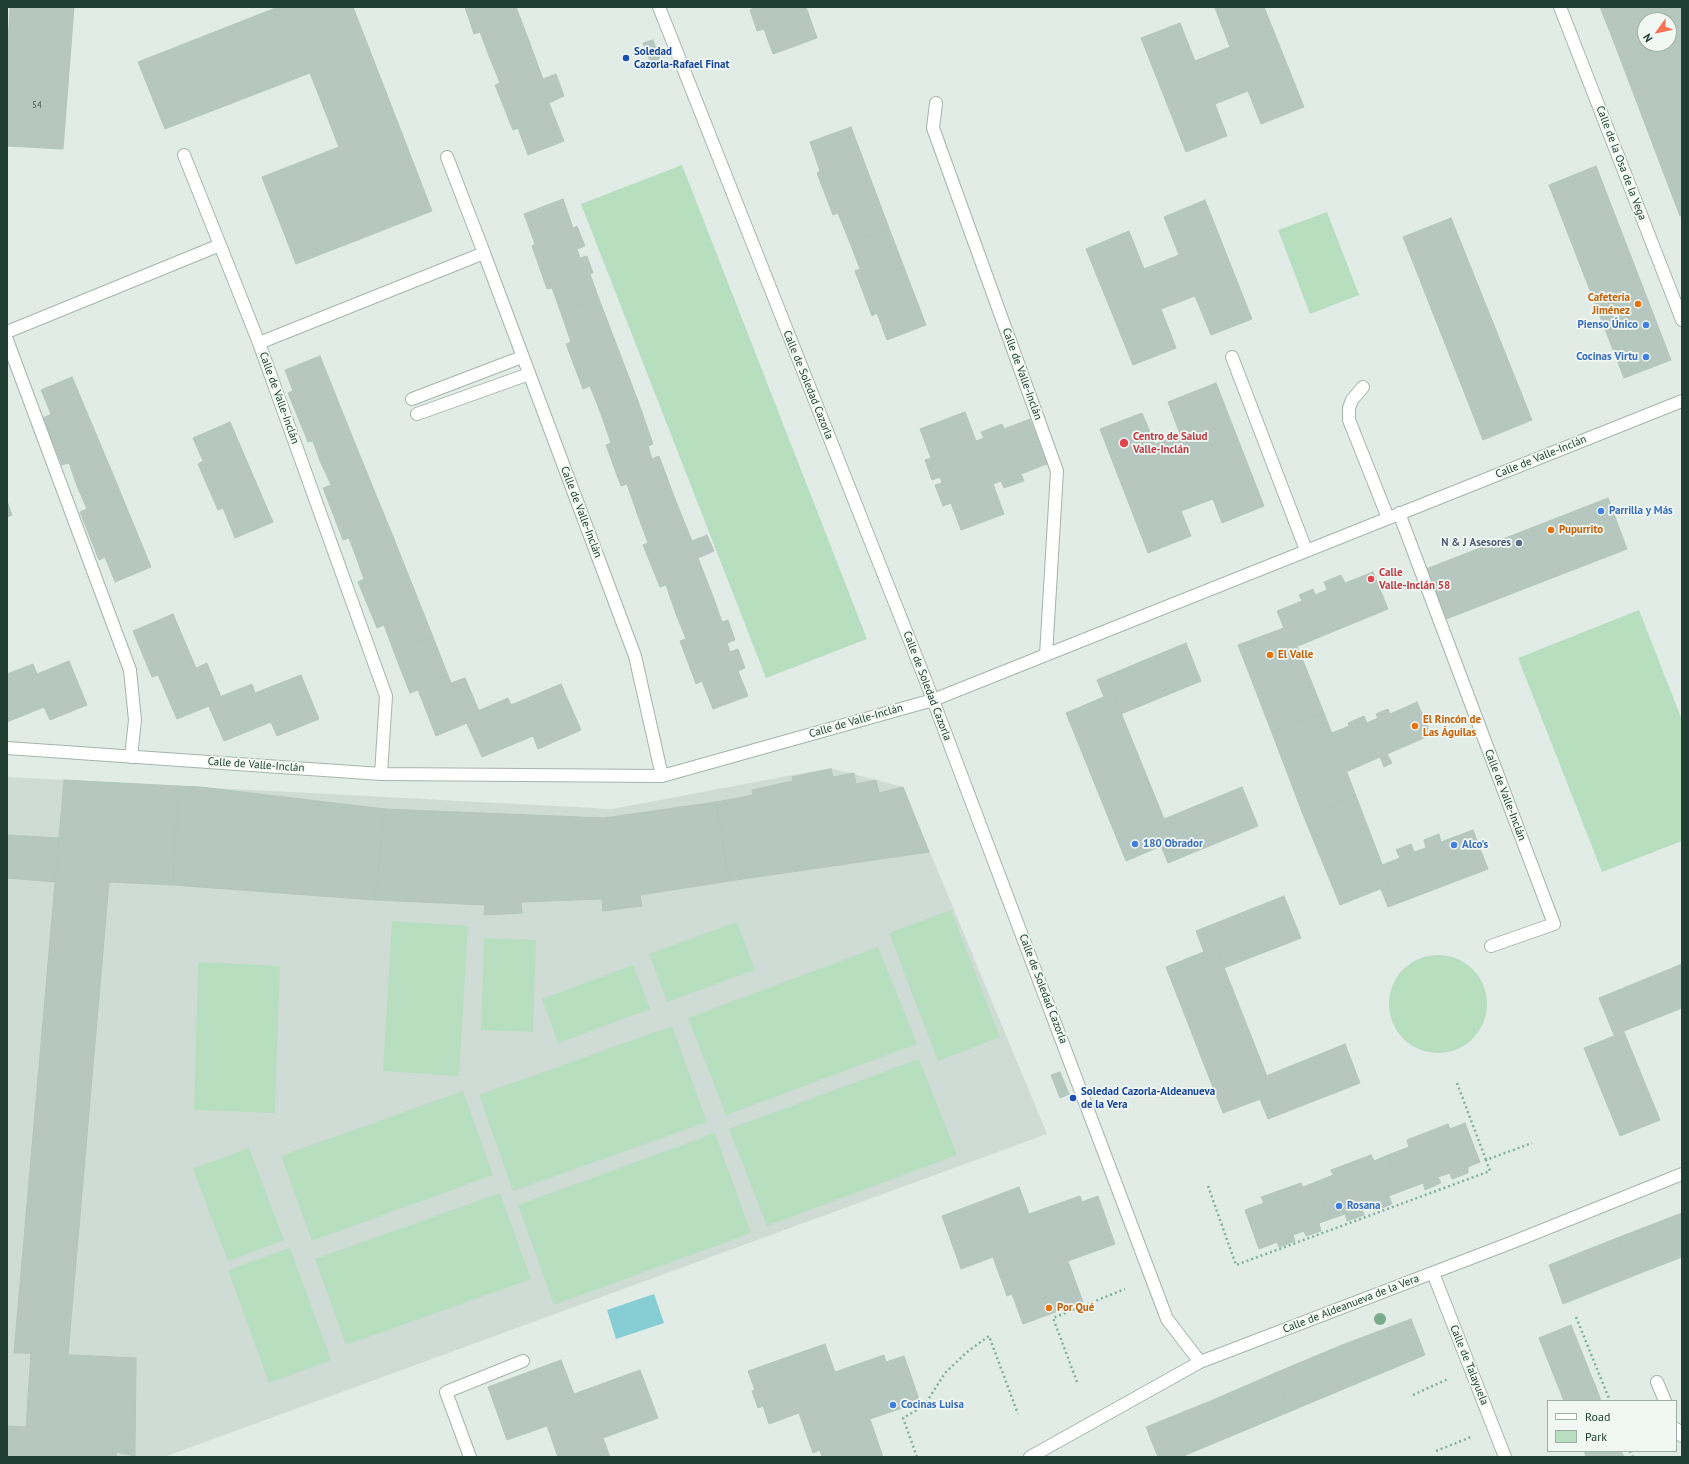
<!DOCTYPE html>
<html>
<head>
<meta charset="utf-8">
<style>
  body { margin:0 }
  #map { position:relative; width:1689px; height:1464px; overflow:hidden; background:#e1ece6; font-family:"PT Sans",sans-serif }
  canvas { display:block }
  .frame { position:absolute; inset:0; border:8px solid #203e34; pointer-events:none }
  .legend { position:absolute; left:1547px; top:1400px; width:130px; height:52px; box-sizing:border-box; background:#f1f8f4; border:1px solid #9daea7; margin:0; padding:5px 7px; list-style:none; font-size:12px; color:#203e34 }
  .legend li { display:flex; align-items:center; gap:8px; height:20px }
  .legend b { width:20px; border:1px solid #9daea7 }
  .north { position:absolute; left:1637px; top:12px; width:40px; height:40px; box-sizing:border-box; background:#f1f8f4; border:1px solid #9daea7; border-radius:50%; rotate:237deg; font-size:11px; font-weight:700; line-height:16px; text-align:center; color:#203e34 }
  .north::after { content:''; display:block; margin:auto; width:14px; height:18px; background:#f87153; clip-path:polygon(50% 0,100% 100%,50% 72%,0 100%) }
</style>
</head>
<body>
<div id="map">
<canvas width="1689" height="1464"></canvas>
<div class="frame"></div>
<ul class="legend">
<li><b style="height:5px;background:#fff"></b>Road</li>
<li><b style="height:11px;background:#b8dec0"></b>Park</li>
</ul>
<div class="north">N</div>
</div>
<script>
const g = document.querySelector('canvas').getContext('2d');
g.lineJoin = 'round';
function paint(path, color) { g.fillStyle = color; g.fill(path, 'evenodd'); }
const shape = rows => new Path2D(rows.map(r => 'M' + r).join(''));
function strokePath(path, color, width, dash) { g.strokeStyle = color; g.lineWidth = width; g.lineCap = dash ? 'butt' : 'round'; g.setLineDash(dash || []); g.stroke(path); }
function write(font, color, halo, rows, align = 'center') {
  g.font = font + ' "PT Sans",sans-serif'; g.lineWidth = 3.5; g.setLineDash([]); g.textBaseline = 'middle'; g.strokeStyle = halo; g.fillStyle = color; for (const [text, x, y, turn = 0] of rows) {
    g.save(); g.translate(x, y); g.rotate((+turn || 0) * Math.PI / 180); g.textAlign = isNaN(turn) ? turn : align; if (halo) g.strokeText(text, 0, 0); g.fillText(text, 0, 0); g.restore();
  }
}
paint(shape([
  [830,768,903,787,1047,1134,164,1457,7,1457,7,777,612,809]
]), '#cfdcd5');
paint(shape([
  [682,165,867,639,766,678,581,204],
  [1327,212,1359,295,1310,314,1278,230],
  [1639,610,1682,720,1682,841,1602,872,1518,658],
  [951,910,1000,1037,938,1061,889,933],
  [392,921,468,926,459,1076,383,1071],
  [737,922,755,970,667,1002,649,954],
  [484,938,536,940,533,1032,481,1030],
  [878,947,917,1044,726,1115,688,1018],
  '1389 1004a49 49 0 1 1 98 0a49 49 0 1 1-98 0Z',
  [198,962,280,966,275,1113,194,1110],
  [633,965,650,1009,558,1043,542,999],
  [672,1026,707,1122,513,1191,479,1095],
  [919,1059,957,1155,767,1226,729,1129],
  [463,1091,493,1175,312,1241,281,1156],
  [715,1133,751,1233,554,1305,518,1205],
  [249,1148,284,1240,228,1261,193,1169],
  [500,1193,531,1279,346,1345,315,1259],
  [290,1248,331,1360,269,1383,228,1270]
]), '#b8dec0');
paint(shape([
  [654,1294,664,1323,616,1339,607,1310]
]), '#86cdd4');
const building = shape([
  [10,7,74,7,63,149,7,146,7,64,10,7],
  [278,7,353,7,432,211,296,264,262,177,339,147,310,73,165,129,138,62,278,7],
  [465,7,516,7,529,41,489,56,480,32,474,34,465,7],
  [755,7,806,7,817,38,773,54,764,29,757,31,750,10,755,7],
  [1264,7,1304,107,1261,124,1248,91,1215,104,1227,136,1186,152,1141,38,1180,23,1195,61,1230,47,1215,8,1264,7],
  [1600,7,1682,7,1682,19,1669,24,1669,20,1645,20,1645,33,1615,45,1600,7],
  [1682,19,1682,215,1680,216,1615,45,1645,33,1645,44,1669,44,1669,24,1682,19],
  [653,40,661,63,652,66,643,43,653,40],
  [529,41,543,79,556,74,564,96,549,103,564,141,528,155,518,128,513,130,495,85,500,83,489,56,529,41],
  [851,127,889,228,850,243,838,213,833,215,817,173,820,171,810,142,851,127],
  [1596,166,1671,360,1624,378,1549,185,1596,166],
  [563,199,573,228,577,226,585,246,577,249,580,258,587,256,593,273,590,274,599,299,561,313,552,288,547,289,532,246,535,244,524,214,563,199],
  [1205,200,1252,319,1211,335,1195,296,1161,309,1176,348,1133,365,1086,249,1129,231,1144,269,1179,255,1164,217,1205,200],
  [1451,218,1532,420,1483,440,1403,237,1451,218],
  [889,228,926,325,887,340,877,313,872,316,855,271,860,269,850,243,889,228],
  [599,299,638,401,601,414,590,386,583,389,566,344,571,342,561,313,599,299],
  [320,356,356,446,320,461,313,441,308,442,288,393,293,391,285,370,320,356],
  [72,377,112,472,77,486,69,463,62,465,43,418,51,414,41,390,72,377],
  [1216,383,1264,506,1222,523,1213,499,1181,511,1191,536,1148,553,1100,429,1142,413,1155,444,1180,434,1168,402,1216,383],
  [638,401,653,444,648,446,652,459,659,456,675,499,637,513,627,484,621,486,606,445,611,443,601,414,638,401],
  [965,412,976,441,984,438,981,432,1002,424,1004,429,1030,419,1047,464,1021,474,1024,481,1004,488,1001,481,993,484,1004,514,961,530,951,503,943,506,935,485,942,483,940,477,932,480,925,460,931,458,920,429,965,412],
  [230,422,273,522,235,538,223,508,218,510,198,464,203,461,193,438,230,422],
  [356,446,394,539,355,554,349,538,343,540,323,488,331,485,320,461,356,446],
  [112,472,151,567,115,582,105,557,99,560,80,512,87,509,77,486,112,472],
  [1608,498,1627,549,1441,621,1421,571,1608,498],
  [675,499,692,541,707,535,714,551,698,558,714,599,676,614,666,585,660,587,643,545,648,543,637,513,675,499],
  [7,501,12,515,7,517,7,501],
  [394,539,433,637,394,652,384,625,377,628,358,582,364,579,355,554,394,539],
  [1373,572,1388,609,1298,646,1289,626,1284,628,1277,611,1302,601,1299,595,1313,589,1315,595,1327,590,1324,582,1341,575,1345,583,1373,572],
  [714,599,722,622,728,620,735,640,727,643,730,652,738,649,745,668,738,671,748,696,713,709,702,681,696,684,680,641,686,639,676,614,714,599],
  [173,614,196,668,207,663,221,697,207,702,209,706,177,719,158,675,152,677,133,631,173,614],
  [1289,626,1324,713,1272,733,1238,645,1289,626],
  [433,637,451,683,465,678,479,711,464,717,467,723,436,736,418,690,410,693,394,652,433,637],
  [1186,643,1201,681,1121,714,1113,693,1104,697,1097,680,1186,643],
  [69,661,87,705,50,720,44,707,7,722,7,674,33,664,37,674,69,661],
  [301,675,319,719,277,736,271,722,224,741,207,702,252,684,255,693,301,675],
  [561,684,581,730,538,749,533,736,482,757,464,717,508,698,511,705,561,684],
  [1113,693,1173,841,1126,861,1066,713,1113,693],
  [1417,702,1431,735,1387,754,1392,763,1384,767,1380,757,1346,772,1332,733,1349,726,1348,723,1364,716,1367,723,1378,718,1376,714,1388,709,1390,714,1417,702],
  [1324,713,1356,796,1304,817,1272,733,1324,713],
  [831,769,833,777,854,773,856,784,876,780,879,793,903,787,929,852,729,881,716,802,753,795,752,790,793,781,792,777,831,769],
  [64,780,178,786,173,885,109,882,68,1354,14,1353,64,780],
  [178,786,200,787,385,809,375,900,173,885,178,786],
  [1242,787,1258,826,1168,863,1161,846,1173,841,1164,819,1242,787],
  [1356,796,1390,885,1340,905,1304,817,1356,796],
  [716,802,729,881,640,895,642,906,603,911,602,899,521,902,522,913,484,915,485,905,375,900,385,809,604,818,716,802],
  [1473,830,1488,869,1388,907,1381,889,1390,885,1382,865,1400,858,1396,850,1411,844,1414,852,1426,848,1424,840,1439,834,1441,842,1473,830],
  [7,835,59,838,55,882,7,878,7,835],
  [1284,896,1301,938,1224,968,1216,947,1204,952,1196,931,1284,896],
  [1216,947,1274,1094,1223,1113,1166,967,1216,947],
  [1682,964,1682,1008,1614,1035,1599,998,1682,964],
  [1624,1032,1660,1120,1620,1136,1584,1048,1624,1032],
  [1345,1044,1360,1083,1268,1119,1260,1099,1274,1094,1266,1076,1345,1044],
  [1060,1072,1069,1094,1060,1098,1051,1075,1060,1072],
  [1465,1123,1480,1162,1468,1167,1468,1173,1452,1179,1450,1173,1438,1177,1441,1183,1425,1190,1423,1183,1402,1191,1388,1155,1409,1147,1407,1140,1448,1124,1450,1129,1465,1123],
  [1371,1155,1374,1161,1388,1155,1402,1191,1389,1196,1392,1204,1375,1211,1372,1204,1362,1208,1364,1215,1347,1221,1345,1214,1331,1219,1316,1182,1333,1175,1331,1170,1371,1155],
  [1316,1182,1331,1219,1319,1223,1321,1231,1306,1236,1304,1231,1293,1235,1295,1241,1279,1247,1277,1242,1259,1249,1245,1210,1264,1203,1261,1197,1301,1183,1303,1187,1316,1182],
  [1019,1187,1029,1214,1080,1196,1082,1202,1098,1196,1115,1244,1068,1261,1083,1302,1023,1324,1012,1294,1007,1296,993,1257,961,1269,942,1216,1019,1187],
  [1682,1213,1682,1257,1633,1276,1617,1238,1682,1213],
  [1617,1238,1633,1276,1563,1304,1549,1265,1617,1238],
  [1411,1319,1425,1355,1358,1383,1342,1345,1411,1319],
  [1571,1325,1597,1390,1569,1401,1564,1401,1539,1338,1571,1325],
  [825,1344,835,1372,884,1355,886,1362,904,1356,920,1402,870,1419,883,1457,822,1457,820,1450,813,1453,799,1413,769,1424,763,1406,758,1408,752,1391,755,1390,748,1371,825,1344],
  [1342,1345,1358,1383,1291,1411,1275,1373,1342,1345],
  [31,1353,136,1358,135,1456,116,1452,116,1457,7,1457,7,1426,26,1427,31,1353],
  [561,1360,574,1394,640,1370,658,1418,603,1438,610,1457,558,1457,547,1426,507,1440,488,1387,561,1360],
  [1275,1373,1291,1411,1229,1437,1213,1400,1275,1373],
  [1597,1390,1601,1401,1569,1401,1597,1390],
  [1213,1400,1229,1437,1181,1457,1158,1457,1146,1427,1213,1400],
  [1584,1451,1621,1451,1624,1457,1586,1457,1584,1451]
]);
paint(building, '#b6c7bf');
strokePath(building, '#b3c6bd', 1);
const lane = shape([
  [1363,387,1352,400,1349,408,1349,420,1388,518],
  [412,399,522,357],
  [417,414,529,374],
  [470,1457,446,1392,523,1361]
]);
const street = shape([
  [659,7,925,679,1167,1319,1200,1362],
  [1560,7,1682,320],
  [936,103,933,128,1057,471,1046,655],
  [184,155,220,245],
  [447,157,484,253],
  [7,332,220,245,259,343,386,696,381,774],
  [7,340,130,670,135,720,131,757],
  [259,343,484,253,635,656,662,776],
  [1232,357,1306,550],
  [1399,513,1554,924,1491,946],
  [7,748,381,774,662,776,933,700,1682,401],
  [1433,1273,1505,1457],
  [1657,1382,1665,1401],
  [1676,1429,1682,1436],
  [1030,1457,1200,1362,1513,1242,1682,1174]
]);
strokePath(lane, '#a3b4ad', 14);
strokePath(street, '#a3b4ad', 14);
strokePath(shape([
  [1457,1083,1486,1160],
  [1208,1186,1236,1265,1490,1171,1486,1160,1532,1143],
  [1576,1317,1610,1401],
  [1077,1382,1053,1318,1125,1289],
  [1413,1395,1448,1379],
  [1436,1451,1471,1437],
  [1630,1451,1633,1457],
  [917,1457,903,1418,924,1406,945,1373,967,1352,989,1336,1018,1414]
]), '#80b19f', 2.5, [2, 3]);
strokePath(lane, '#fff', 12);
strokePath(street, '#fff', 12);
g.fillStyle = '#7cab8c';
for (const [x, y] of [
  [1380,1319]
]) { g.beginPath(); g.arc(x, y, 6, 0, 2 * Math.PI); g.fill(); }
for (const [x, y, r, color] of [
  [626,58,4,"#1a4fb4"],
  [1638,304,4,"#e8710a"],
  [1646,325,4,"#3f7fe0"],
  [1646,357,4,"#3f7fe0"],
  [1124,443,5,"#e0444e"],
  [1601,511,4,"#3f7fe0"],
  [1551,530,4,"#e8710a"],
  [1519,543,4,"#5c6f8a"],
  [1371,579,4,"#e0444e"],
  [1270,655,4,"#e8710a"],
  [1415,726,4,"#e8710a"],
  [1135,844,4,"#3f7fe0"],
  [1454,845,4,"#3f7fe0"],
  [1073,1098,4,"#1a4fb4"],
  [1339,1206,4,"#3f7fe0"],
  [1049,1308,4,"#e8710a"],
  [893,1405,4,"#3f7fe0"]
]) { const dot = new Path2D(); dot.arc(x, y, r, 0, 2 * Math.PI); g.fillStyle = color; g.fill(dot); strokePath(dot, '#f1f8f4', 1.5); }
write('9px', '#466057', null, [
  ["54",37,105]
]);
write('bold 11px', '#164399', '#f1f8f4', [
  ["Soledad",634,52],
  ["Cazorla-Rafael Finat",634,65],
  ["Soledad Cazorla-Aldeanueva",1081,1092],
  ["de la Vera",1081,1105]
], 'left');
write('11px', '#203e34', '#f1f8f4', [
  ["Calle de la Osa de la Vega",1621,163,69],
  ["Calle de Valle-Inclán",1022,374,70],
  ["Calle de Soledad Cazorla",808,385,68],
  ["Calle de Valle-Inclán",279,398,70],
  ["Calle de Valle-Inclán",1541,457,-22],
  ["Calle de Valle-Inclán",581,512,69],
  ["Calle de Soledad Cazorla",927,686,69],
  ["Calle de Valle-Inclán",856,721,-16],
  ["Calle de Valle-Inclán",256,765,4],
  ["Calle de Valle-Inclán",1505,795,69],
  ["Calle de Soledad Cazorla",1043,989,69],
  ["Calle de Aldeanueva de la Vera",1351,1304,-21],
  ["Calle de Talayuela",1469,1365,68]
]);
write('bold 11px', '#c56008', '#f1f8f4', [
  ["Cafetería",1630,298,"right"],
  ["Jiménez",1630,311,"right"],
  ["Pupurrito",1559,530],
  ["El Valle",1278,655],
  ["El Rincón de",1423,720],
  ["Las Águilas",1423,733],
  ["Por Qué",1057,1308]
], 'left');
write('bold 11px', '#366cbe', '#f1f8f4', [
  ["Pienso Único",1638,325,"right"],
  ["Cocinas Virtu",1638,357,"right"],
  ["Parrilla y Más",1609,511],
  ["180 Obrador",1143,844],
  ["Alco's",1462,845],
  ["Rosana",1347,1206],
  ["Cocinas Luisa",901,1405]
], 'left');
write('bold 11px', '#be3a42', '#f1f8f4', [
  ["Centro de Salud",1133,437],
  ["Valle-Inclán",1133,450],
  ["Calle",1379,573],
  ["Valle-Inclán 58",1379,586]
], 'left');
write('bold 11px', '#4e5e75', '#f1f8f4', [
  ["N & J Asesores",1511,543]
], 'right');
</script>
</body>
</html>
